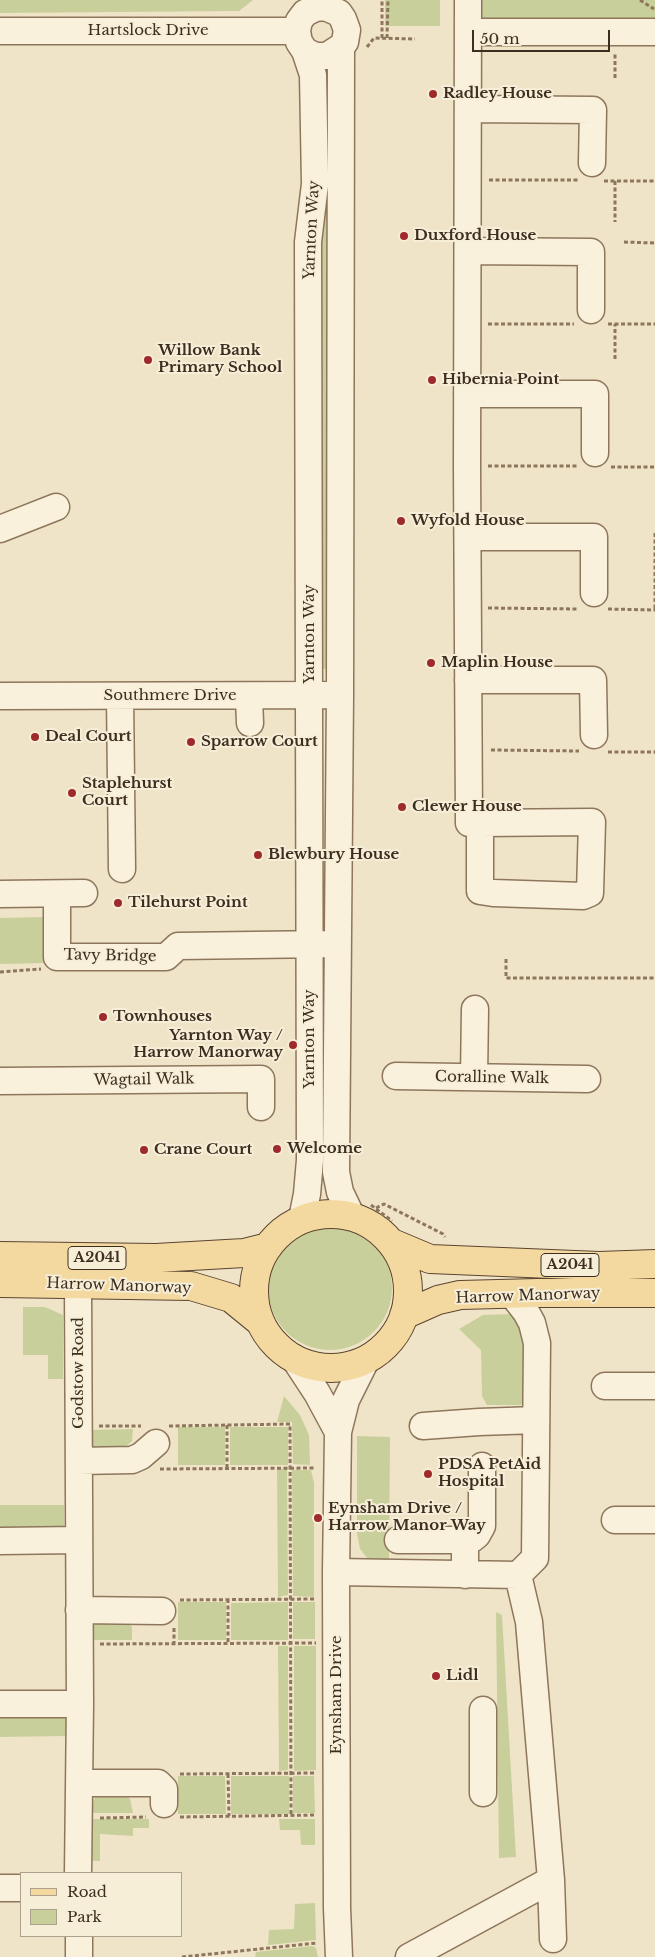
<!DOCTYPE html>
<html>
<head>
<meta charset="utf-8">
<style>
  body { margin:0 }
  #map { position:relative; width:655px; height:1957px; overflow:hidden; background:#f0e4c8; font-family:"Libre Baskerville",serif }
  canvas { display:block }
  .legend { position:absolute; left:20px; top:1872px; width:162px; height:65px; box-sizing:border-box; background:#f7eed8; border:1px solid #ada18e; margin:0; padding:6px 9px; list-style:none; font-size:15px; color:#3d2e20 }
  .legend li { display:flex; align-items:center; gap:10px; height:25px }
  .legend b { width:25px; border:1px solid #ada18e }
  .scale { position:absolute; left:472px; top:30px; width:138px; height:22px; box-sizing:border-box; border:2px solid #3d2e20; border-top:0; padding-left:6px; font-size:15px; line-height:18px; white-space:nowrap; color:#3d2e20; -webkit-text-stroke:4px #f7eed8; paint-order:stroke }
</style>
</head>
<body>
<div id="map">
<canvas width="655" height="1957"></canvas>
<ul class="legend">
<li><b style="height:6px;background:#f3d9a0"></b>Road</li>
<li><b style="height:14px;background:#c9cf9b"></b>Park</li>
</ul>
<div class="scale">50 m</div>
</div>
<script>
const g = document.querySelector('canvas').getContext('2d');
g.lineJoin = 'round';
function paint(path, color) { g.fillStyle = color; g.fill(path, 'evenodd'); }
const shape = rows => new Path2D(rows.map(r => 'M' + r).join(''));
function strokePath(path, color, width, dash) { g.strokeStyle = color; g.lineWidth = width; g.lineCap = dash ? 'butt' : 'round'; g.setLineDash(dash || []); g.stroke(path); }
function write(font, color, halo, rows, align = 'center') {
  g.font = font + ' "Libre Baskerville",serif'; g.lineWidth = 4; g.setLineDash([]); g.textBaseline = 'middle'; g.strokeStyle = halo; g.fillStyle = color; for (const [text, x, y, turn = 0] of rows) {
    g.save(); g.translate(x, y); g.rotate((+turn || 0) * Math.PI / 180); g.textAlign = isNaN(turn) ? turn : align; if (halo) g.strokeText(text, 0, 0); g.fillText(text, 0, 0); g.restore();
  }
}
paint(shape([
  [0,0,253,0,239,11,0,13],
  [385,0,440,0,440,26,385,26],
  [482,0,655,0,655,24,482,26],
  [330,65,327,669,320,669,316,66],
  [44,917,45,963,0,964,0,918],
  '268 1288a62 62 0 1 1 124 0a62 62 0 1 1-124 0Z',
  [23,1307,45,1307,63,1315,63,1379,48,1379,48,1355,23,1355],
  [514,1314,528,1339,528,1391,521,1405,487,1405,482,1396,481,1350,459,1329,483,1315],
  [284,1396,300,1415,309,1435,310,1465,293,1464,292,1422,277,1422],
  [178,1427,225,1427,225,1465,178,1465],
  [230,1427,288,1427,288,1465,230,1465],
  [133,1429,132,1441,120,1452,103,1452,90,1447,90,1430],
  [357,1436,390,1437,389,1559,368,1559,360,1549,357,1533],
  [277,1469,287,1469,288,1595,278,1597],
  [292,1470,311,1470,314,1483,314,1597,293,1596],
  [0,1505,64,1505,64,1527,60,1532,0,1534],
  [178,1602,226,1602,226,1640,178,1640],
  [288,1602,288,1640,231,1640,231,1603],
  [293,1602,315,1602,315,1639,293,1639],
  [496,1612,502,1615,516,1857,499,1858],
  [102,1619,123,1619,132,1627,132,1640,92,1640,92,1627],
  [278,1646,288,1646,288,1770,279,1771],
  [294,1646,316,1646,316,1770,294,1771],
  [0,1712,67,1715,67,1736,0,1737],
  [178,1776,225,1776,226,1814,178,1814],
  [231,1776,289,1776,289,1814,231,1814],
  [293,1776,314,1776,315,1813,293,1813],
  [97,1793,127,1796,130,1799,133,1813,93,1813,93,1802],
  [92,1819,149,1819,149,1828,133,1828,133,1836,100,1834,100,1861,92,1861],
  [279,1819,315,1819,315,1845,301,1845,300,1830,280,1830],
  [315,1903,316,1940,268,1945,269,1930,294,1929,295,1904],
  [312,1946,316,1948,318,1957,255,1957,256,1952]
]), '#c9cf9b');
const minor = shape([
  [468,0,467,465,469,823,480,823,592,822,590,893,583,896,493,893,480,891,480,823],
  [0,31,297,31],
  [468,32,655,32],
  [341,47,340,695,336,1172,340,1192,351,1215],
  [469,109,593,110,592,163],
  [468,251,591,252,591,310],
  [467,394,595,394,595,453],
  [0,529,56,507],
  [468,537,594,537,594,593],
  [468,680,593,680,594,735],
  [0,696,327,695],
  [120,696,122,869],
  [249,696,250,723],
  [0,894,84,893],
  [57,894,57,957,166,957,178,946,327,944],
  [396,1076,587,1079],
  [474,1077,475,1009],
  [0,1081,261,1079,261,1107],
  [302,1219,307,1194,310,1160,308,242,315,184,313,75,305,51,299,42,297,31,299,21,305,13,315,8,325,7,339,13,343,19,347,30,345,42,341,47,327,56,315,56,305,51],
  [78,1286,80,1704,78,1873],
  [294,1358,317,1393,338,1432],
  [605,1386,655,1386],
  [423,1426,479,1422,536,1420],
  [79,1461,132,1460,141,1456,156,1443],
  [615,1520,655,1520],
  [398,1540,465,1540],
  [0,1541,79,1540],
  [336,1572,518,1575,535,1558,537,1343,532,1323,526,1312,512,1294],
  [465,1575,465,1540,472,1539,477,1535,482,1526,482,1466],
  [79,1610,162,1611],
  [0,1704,80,1704],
  [483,1710,483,1793],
  [80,1783,158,1783,164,1789,164,1804],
  [551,1880,553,1939],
  [0,1888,21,1888],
  [79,1936,79,1957],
  [339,1957,337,1908,336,1572,338,1432,346,1400,365,1362],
  [409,1957,551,1880,529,1622,518,1575]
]);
const major = shape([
  '254 1291a77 77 0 1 1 154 0a77 77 0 1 1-154 0Z',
  [392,1243,430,1259,599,1266,655,1264],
  [0,1256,156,1258,244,1253,268,1247],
  [0,1283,191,1286,231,1298,258,1320],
  [404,1315,438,1300,460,1295,537,1293,655,1293]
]);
strokePath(minor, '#8d765c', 29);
strokePath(major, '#5b4430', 30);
strokePath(shape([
  [640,0,654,9],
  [382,38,382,0],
  [387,38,388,0],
  [367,47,374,38,415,39],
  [615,78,615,54],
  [489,180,578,180],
  [604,181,655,181],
  [615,181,615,222],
  [624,242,654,243,655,245],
  [488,324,574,324],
  [608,324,655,324],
  [615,359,615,324],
  [488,466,579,466],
  [611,467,655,467],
  [655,533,655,610],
  [488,608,579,609],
  [608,609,655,610],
  [491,750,579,751],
  [608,752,655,752],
  [506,959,506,978,655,978],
  [0,972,41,969],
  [371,1205,392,1221],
  [376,1208,384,1204,443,1234,445,1237],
  [258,1342,272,1358],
  [386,1362,409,1337],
  [99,1426,141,1426],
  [169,1426,290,1424,291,1815],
  [227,1468,227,1425],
  [160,1469,316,1468],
  [228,1599,228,1643],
  [180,1600,316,1599],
  [174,1628,174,1644],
  [100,1644,316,1643],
  [180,1774,316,1773],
  [228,1774,229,1816],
  [180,1817,316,1815],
  [100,1818,146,1817],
  [182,1957,317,1943]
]), '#8d765c', 3, [4, 2.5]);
strokePath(minor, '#faf1dc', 26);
strokePath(major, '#f3d9a0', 28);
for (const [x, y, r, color] of [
  [433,94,5,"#9e2a2b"],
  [404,236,5,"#9e2a2b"],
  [148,360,5,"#9e2a2b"],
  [432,380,5,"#9e2a2b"],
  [401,521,5,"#9e2a2b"],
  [431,663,5,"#9e2a2b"],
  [35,737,5,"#9e2a2b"],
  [191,742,5,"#9e2a2b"],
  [72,793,5,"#9e2a2b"],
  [402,807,5,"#9e2a2b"],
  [258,855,5,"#9e2a2b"],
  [118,903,5,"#9e2a2b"],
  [103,1017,5,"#9e2a2b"],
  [293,1045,5,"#9e2a2b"],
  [277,1149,5,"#9e2a2b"],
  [144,1150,5,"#9e2a2b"],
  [428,1474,5,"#9e2a2b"],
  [318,1518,5,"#9e2a2b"],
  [436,1676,5,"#9e2a2b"]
]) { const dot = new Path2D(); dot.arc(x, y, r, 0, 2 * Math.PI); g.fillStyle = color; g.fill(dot); strokePath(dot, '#f7eed8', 2); }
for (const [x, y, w] of [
  [97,1258,58],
  [570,1265,58]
]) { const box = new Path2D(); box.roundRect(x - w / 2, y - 11.5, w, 23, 4); g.fillStyle = '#f7eed8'; g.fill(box); strokePath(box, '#3d2e20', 1); }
write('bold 14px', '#3d2e20', null, [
  ["A2041",97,1258],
  ["A2041",570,1265]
]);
write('15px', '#3d2e20', '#f7eed8', [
  ["Hartslock Drive",148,31],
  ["Yarnton Way",312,230,-87],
  ["Yarnton Way",310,634,-90],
  ["Southmere Drive",170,696],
  ["Tavy Bridge",110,956,1],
  ["Yarnton Way",310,1039,-90],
  ["Coralline Walk",492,1078,1],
  ["Wagtail Walk",144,1080,-1],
  ["Harrow Manorway",119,1286,2],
  ["Harrow Manorway",528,1296,-2],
  ["Godstow Road",79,1373,-90],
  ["Eynsham Drive",337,1695,-90]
]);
write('bold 15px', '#3d2e20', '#f7eed8', [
  ["Radley House",443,94],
  ["Duxford House",414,236],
  ["Willow Bank",158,351],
  ["Primary School",158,368],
  ["Hibernia Point",442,380],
  ["Wyfold House",411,521],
  ["Maplin House",441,663],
  ["Deal Court",45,737],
  ["Sparrow Court",201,742],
  ["Staplehurst",82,784],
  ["Court",82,801],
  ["Clewer House",412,807],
  ["Blewbury House",268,855],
  ["Tilehurst Point",128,903],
  ["Townhouses",113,1017],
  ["Yarnton Way /",283,1036,"right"],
  ["Harrow Manorway",283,1053,"right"],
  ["Welcome",287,1149],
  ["Crane Court",154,1150],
  ["PDSA PetAid",438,1465],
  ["Hospital",438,1482],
  ["Eynsham Drive /",328,1509],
  ["Harrow Manor Way",328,1526],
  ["Lidl",446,1676]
], 'left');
</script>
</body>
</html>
